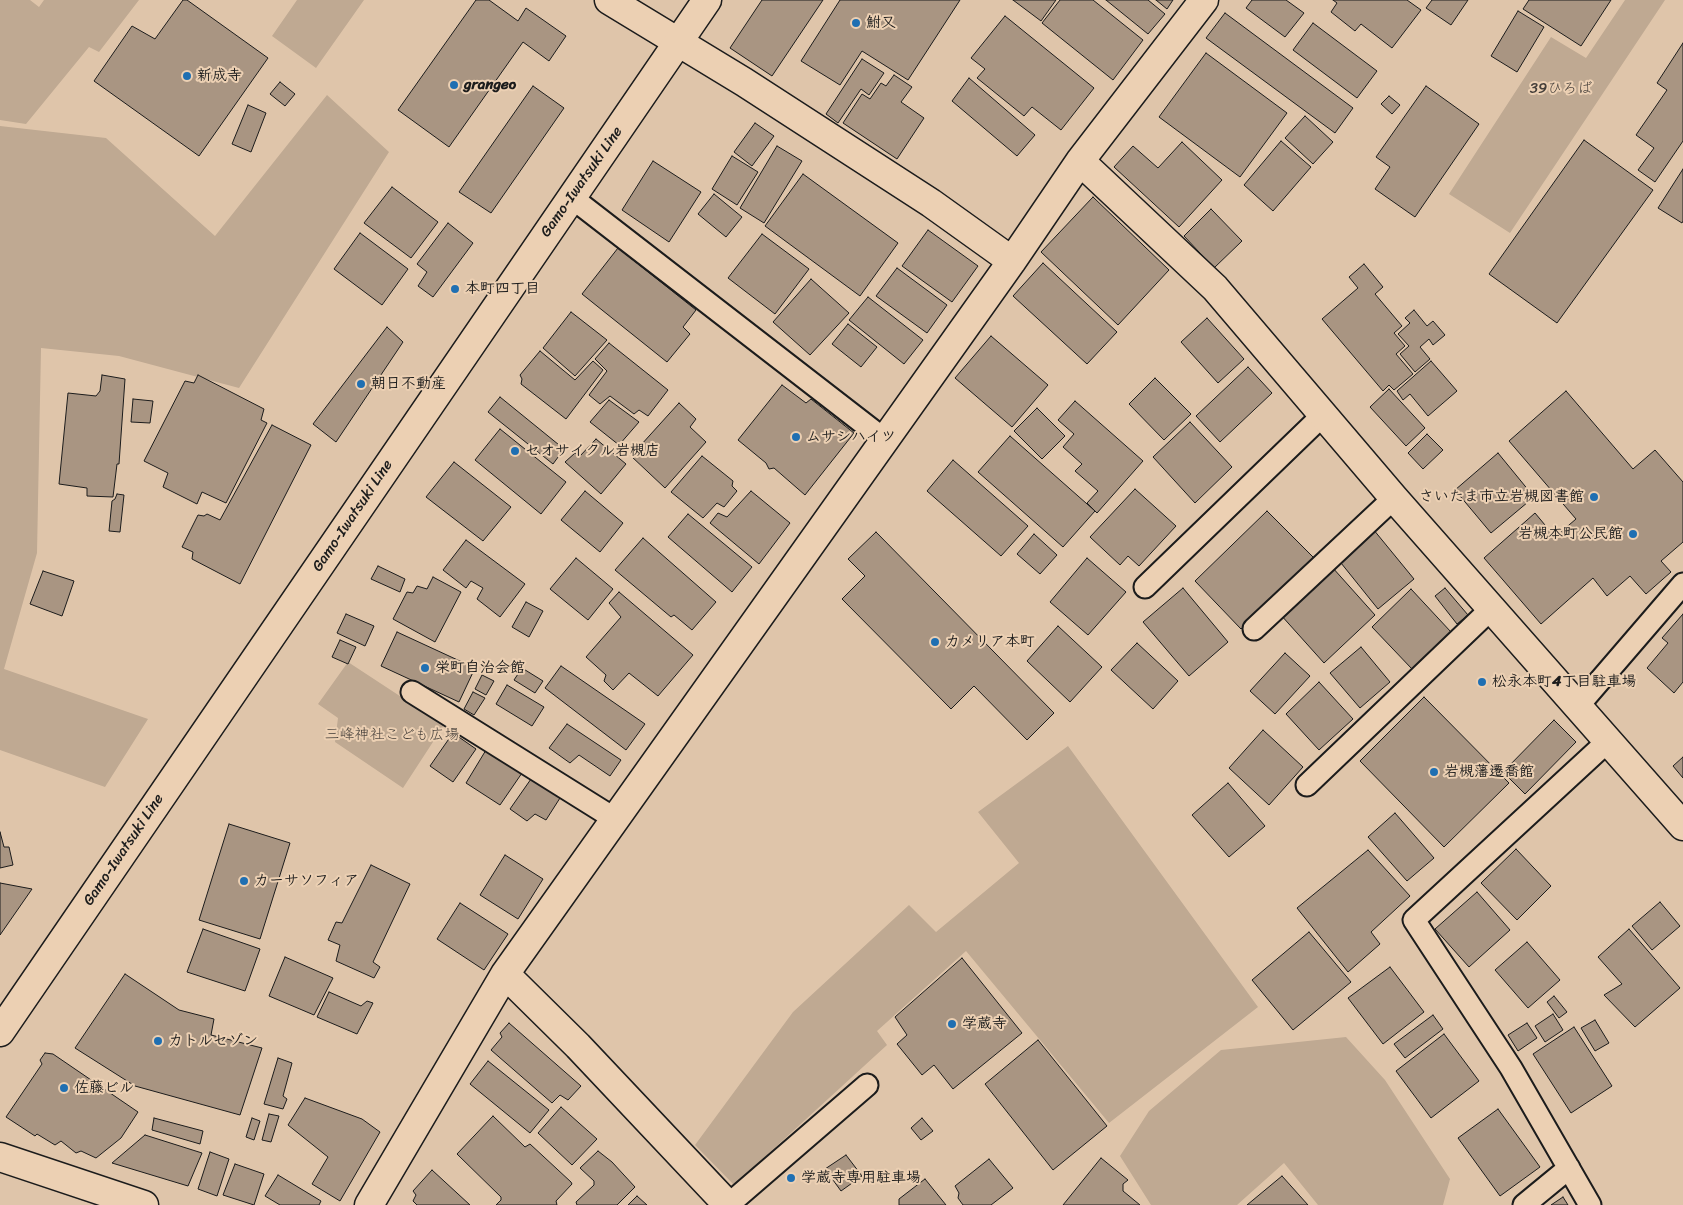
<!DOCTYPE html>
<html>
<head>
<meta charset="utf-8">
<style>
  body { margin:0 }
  canvas { display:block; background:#dfc5aa }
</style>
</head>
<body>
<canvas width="1683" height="1205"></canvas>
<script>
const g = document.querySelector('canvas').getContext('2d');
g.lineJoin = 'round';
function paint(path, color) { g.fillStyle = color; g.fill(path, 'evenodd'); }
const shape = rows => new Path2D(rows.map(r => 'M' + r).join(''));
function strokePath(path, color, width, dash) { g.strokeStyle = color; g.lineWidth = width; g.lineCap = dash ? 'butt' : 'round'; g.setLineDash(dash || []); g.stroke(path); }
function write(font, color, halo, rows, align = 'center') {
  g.font = font + ' Sriracha,"Klee One",sans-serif'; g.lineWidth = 4; g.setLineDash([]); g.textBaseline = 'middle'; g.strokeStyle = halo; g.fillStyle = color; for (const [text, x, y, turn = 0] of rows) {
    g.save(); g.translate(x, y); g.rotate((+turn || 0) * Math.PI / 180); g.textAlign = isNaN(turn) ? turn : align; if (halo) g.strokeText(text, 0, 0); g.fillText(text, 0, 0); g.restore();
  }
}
paint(shape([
  [0,0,30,0,39,7,44,0,139,0,99,52,89,47,26,124,0,120],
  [297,0,364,0,316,68,272,36],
  [1625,0,1665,0,1510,233,1449,194,1551,37,1586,58],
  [327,95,389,152,239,388,119,356,41,348,37,553,4,669,148,719,105,787,0,750,0,126,106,138,215,236],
  [348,662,444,725,403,788,335,742,338,718,318,704],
  [1068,746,1258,1007,1109,1123,966,951,877,1031,887,1045,734,1185,695,1145,793,1012,909,905,936,932,1019,863,978,812],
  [1346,1037,1385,1080,1450,1179,1443,1205,1318,1205,1284,1163,1237,1205,1151,1205,1120,1156,1149,1111,1221,1050]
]), '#bfa992');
const building = shape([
  [183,0,187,0,268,58,199,156,94,81,132,26,155,39,183,0],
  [476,0,489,0,518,21,526,8,566,36,549,61,523,42,449,147,398,110,476,0],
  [762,0,823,0,772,76,730,48,762,0],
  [840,0,960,0,908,80,862,51,840,85,801,61,840,0],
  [1013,0,1056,0,1041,21,1013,0],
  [1060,0,1093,0,1143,40,1113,80,1042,23,1060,0],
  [1106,0,1148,0,1165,14,1148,34,1106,0],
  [1156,0,1173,0,1167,9,1156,0],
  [1252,0,1286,0,1304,13,1285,37,1246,8,1252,0],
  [1333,0,1407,0,1421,10,1392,48,1361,24,1355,31,1331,12,1337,3,1333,0],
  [1432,0,1468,0,1451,25,1426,8,1432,0],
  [1529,0,1611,0,1581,46,1523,9,1529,0],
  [1518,11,1544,27,1517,72,1491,56,1518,11],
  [1225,13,1353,108,1335,133,1206,38,1225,13],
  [1005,16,1094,88,1061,130,1032,107,1024,116,977,78,985,69,971,58,1005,16],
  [1313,23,1377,71,1357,98,1293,50,1313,23],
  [1683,43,1683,141,1655,182,1638,170,1654,148,1636,135,1667,90,1657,83,1683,43],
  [1206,53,1287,113,1240,177,1159,117,1206,53],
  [862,59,884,73,869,95,861,89,838,123,826,114,862,59],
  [894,75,912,87,901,102,924,118,897,159,843,123,862,94,870,99,881,83,886,86,894,75],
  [969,78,1035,135,1017,156,952,101,969,78],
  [280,82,295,94,285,106,270,94,280,82],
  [533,86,564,108,491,213,459,192,533,86],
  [1426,86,1479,124,1415,217,1375,189,1390,167,1376,157,1426,86],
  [1389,96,1400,105,1392,114,1381,104,1389,96],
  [248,105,266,113,251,152,232,144,248,105],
  [1305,116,1333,142,1313,164,1285,138,1305,116],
  [755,123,774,136,752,166,734,152,755,123],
  [1584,140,1653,190,1557,323,1489,274,1584,140],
  [1281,141,1311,167,1273,211,1244,185,1281,141],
  [1182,142,1222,180,1179,227,1114,167,1133,146,1158,168,1182,142],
  [777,146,802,161,764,223,740,208,777,146],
  [732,156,758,172,737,205,712,189,732,156],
  [653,161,701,192,669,242,622,210,653,161],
  [1683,169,1683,221,1682,223,1658,208,1683,169],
  [803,174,898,243,860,296,765,226,803,174],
  [392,187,438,222,411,258,364,223,392,187],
  [714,194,742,217,726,237,698,214,714,194],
  [1093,197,1169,270,1118,325,1041,252,1093,197],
  [1211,209,1242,241,1214,268,1184,236,1211,209],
  [448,223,473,243,433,297,418,286,427,272,417,264,448,223],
  [928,230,978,266,952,302,902,266,928,230],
  [360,233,408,269,382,305,334,269,360,233],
  [762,234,809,269,775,314,728,278,762,234],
  [618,248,696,310,683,327,690,334,667,362,582,294,618,248],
  [1043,263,1117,332,1087,364,1013,296,1043,263],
  [1364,264,1383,287,1375,294,1402,326,1394,333,1405,346,1396,354,1413,374,1394,390,1389,385,1383,391,1322,319,1358,288,1349,277,1364,264],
  [897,268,947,305,927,333,876,296,897,268],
  [811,279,849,313,810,355,773,322,811,279],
  [868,297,923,340,904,364,849,320,868,297],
  [1414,310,1427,326,1433,321,1445,335,1433,345,1429,339,1420,347,1430,359,1415,372,1400,354,1409,346,1398,334,1410,323,1405,318,1414,310],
  [571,312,607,340,575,376,543,348,571,312],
  [1207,318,1244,359,1218,383,1181,342,1207,318],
  [848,324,877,347,861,367,832,344,848,324],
  [387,327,403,342,336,442,313,424,387,327],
  [991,336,1048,385,1012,427,955,378,991,336],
  [609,343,668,390,648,416,639,410,634,414,610,396,600,404,589,395,607,371,595,359,609,343],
  [540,351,575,380,593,361,603,370,566,419,521,384,522,379,520,375,540,351],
  [1431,361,1457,391,1428,416,1410,394,1403,400,1397,391,1431,361],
  [1248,367,1272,393,1220,442,1196,416,1248,367],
  [102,375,125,379,119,464,117,464,113,497,87,496,87,488,59,484,68,393,96,396,100,391,102,375],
  [198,375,264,409,261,420,267,423,226,503,202,492,197,504,163,487,168,473,144,461,185,381,194,383,198,375],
  [1155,378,1191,414,1164,440,1129,404,1155,378],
  [782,385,806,403,811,399,854,433,805,495,774,468,769,469,766,463,738,440,782,385],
  [1389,389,1425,428,1406,446,1370,407,1389,389],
  [1566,391,1633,469,1655,450,1683,482,1683,542,1661,561,1671,572,1646,594,1630,576,1607,596,1593,578,1541,624,1484,558,1535,513,1555,537,1576,519,1509,441,1566,391],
  [500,397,564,449,553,464,488,412,500,397],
  [133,399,153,401,150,423,131,422,133,399],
  [609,400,639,422,619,445,590,422,609,400],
  [1075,401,1143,461,1097,513,1087,503,1098,491,1075,471,1082,464,1063,447,1074,434,1058,420,1075,401],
  [679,403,696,419,690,427,706,442,665,488,631,456,679,403],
  [1037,408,1065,436,1042,459,1014,431,1037,408],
  [1190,422,1232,467,1195,503,1153,457,1190,422],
  [272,425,311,445,240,584,192,559,193,552,182,547,198,515,204,516,207,514,220,520,272,425],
  [500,429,566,482,541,514,475,460,500,429],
  [1427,434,1443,450,1423,469,1408,453,1427,434],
  [1010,436,1095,511,1063,547,978,472,1010,436],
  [596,439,626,464,601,494,565,462,575,453,580,456,596,439],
  [1498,453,1534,497,1491,533,1455,490,1498,453],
  [702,456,733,481,732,486,737,491,724,507,717,503,703,518,671,492,702,456],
  [953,460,1028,526,1001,556,927,491,953,460],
  [454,462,511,507,483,541,426,497,454,462],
  [1135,489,1176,526,1139,566,1128,556,1120,565,1090,537,1135,489],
  [585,491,623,523,600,552,561,520,585,491],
  [751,491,790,523,759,564,710,523,718,513,727,517,751,491],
  [117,494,124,495,120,532,109,531,112,501,115,499,117,494],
  [1267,511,1314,558,1241,629,1195,581,1267,511],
  [688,514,752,567,732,592,668,537,688,514],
  [1373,529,1414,579,1378,609,1337,558,1373,529],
  [876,532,1054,713,1027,740,974,686,951,709,842,599,865,576,848,559,876,532],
  [1034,534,1057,555,1040,574,1017,554,1034,534],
  [643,538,716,602,692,630,674,615,671,617,615,570,643,538],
  [466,540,525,584,500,617,477,599,483,588,471,581,466,588,443,570,466,540],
  [576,558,613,589,588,620,550,589,576,558],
  [1087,558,1126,592,1088,635,1050,602,1087,558],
  [378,566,405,579,400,592,371,579,378,566],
  [1332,567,1375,615,1324,663,1280,614,1332,567],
  [43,571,74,581,62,616,30,604,43,571],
  [433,577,461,592,435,642,393,619,407,592,413,593,417,586,427,589,433,577],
  [1183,588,1228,642,1189,676,1143,622,1183,588],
  [1445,588,1468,615,1457,624,1435,596,1445,588],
  [1411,589,1451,632,1412,669,1372,627,1411,589],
  [619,592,693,655,658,696,629,673,613,690,604,681,606,675,586,657,621,617,609,603,619,592],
  [526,602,543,611,529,637,512,627,526,602],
  [346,614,374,626,365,646,337,633,346,614],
  [1683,614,1683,682,1674,693,1647,668,1668,643,1662,638,1683,614],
  [1058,626,1102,667,1070,702,1027,661,1058,626],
  [397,632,475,668,459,702,381,666,397,632],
  [340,640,356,647,348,664,332,657,340,640],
  [1137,643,1178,681,1153,709,1111,670,1137,643],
  [1361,647,1390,682,1360,708,1330,673,1361,647],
  [1285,653,1310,676,1275,714,1250,691,1285,653],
  [561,666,645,724,626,750,545,688,561,666],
  [522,668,543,681,535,693,514,680,522,668],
  [482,675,494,681,486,695,475,689,482,675],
  [1319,682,1353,719,1319,750,1286,714,1319,682],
  [507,685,544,707,532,726,496,704,507,685],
  [473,692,485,698,474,715,464,709,473,692],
  [1424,697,1509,783,1444,847,1360,761,1424,697],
  [1554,720,1576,742,1525,794,1503,772,1554,720],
  [567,724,621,760,610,776,579,755,570,763,549,748,567,724],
  [1263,730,1303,767,1269,805,1229,768,1263,730],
  [453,733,476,749,453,782,430,766,453,733],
  [486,750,522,773,500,805,466,783,486,750],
  [1683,757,1683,778,1673,766,1683,757],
  [531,779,560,798,546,820,535,814,527,821,510,809,531,779],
  [1228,783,1265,826,1229,857,1192,815,1228,783],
  [1395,813,1434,858,1407,881,1368,837,1395,813],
  [229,824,290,843,260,939,199,920,229,824],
  [0,832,4,847,9,847,13,865,0,868,0,832],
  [1516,849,1551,886,1517,920,1481,883,1516,849],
  [1368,850,1410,896,1371,932,1380,944,1348,972,1297,908,1368,850],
  [505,855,543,879,518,919,480,895,505,855],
  [371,865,410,884,373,962,380,967,374,978,336,961,340,945,328,940,336,922,342,923,371,865],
  [0,883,32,889,0,935,0,883],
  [1477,892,1510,930,1469,967,1435,929,1477,892],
  [1660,902,1680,926,1652,950,1632,926,1660,902],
  [460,903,508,934,484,970,437,939,460,903],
  [203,929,260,949,245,991,187,972,203,929],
  [1629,929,1680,988,1635,1027,1604,995,1622,984,1598,957,1629,929],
  [1309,932,1351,982,1293,1030,1252,980,1309,932],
  [1527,942,1560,980,1528,1008,1495,970,1527,942],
  [285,957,333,978,314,1015,269,996,285,957],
  [962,958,1022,1033,953,1089,934,1065,922,1075,897,1044,907,1035,895,1017,962,958],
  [1390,967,1424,1012,1383,1044,1348,998,1390,967],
  [125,974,179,1010,214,1019,211,1035,262,1048,240,1115,135,1086,75,1048,125,974],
  [329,992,361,1006,367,1001,373,1003,357,1034,317,1017,329,992],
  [1554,996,1567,1012,1559,1018,1547,1002,1554,996],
  [1553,1014,1563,1030,1545,1042,1535,1026,1553,1014],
  [1433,1015,1443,1029,1405,1058,1394,1044,1433,1015],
  [1595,1020,1609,1043,1595,1051,1581,1028,1595,1020],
  [509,1023,581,1086,568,1100,560,1095,552,1103,491,1050,502,1037,500,1033,509,1023],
  [1527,1023,1537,1038,1518,1051,1508,1035,1527,1023],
  [1574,1027,1612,1086,1571,1113,1533,1054,1574,1027],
  [1444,1034,1479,1081,1431,1118,1396,1071,1444,1034],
  [1038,1040,1107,1126,1053,1170,985,1084,1038,1040],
  [45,1053,53,1054,138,1112,121,1138,96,1158,81,1151,76,1153,61,1141,55,1145,37,1134,35,1136,6,1117,42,1064,40,1060,45,1053],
  [278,1058,292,1063,283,1096,287,1099,283,1109,264,1104,278,1058],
  [488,1061,549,1110,530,1133,470,1084,488,1061],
  [305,1098,362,1119,380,1132,340,1201,312,1184,328,1157,288,1125,305,1098],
  [561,1107,597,1139,572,1165,538,1133,561,1107],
  [1498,1109,1540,1167,1500,1196,1458,1138,1498,1109],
  [269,1114,279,1116,271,1142,262,1140,269,1114],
  [493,1116,525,1147,530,1144,571,1182,572,1184,556,1201,557,1205,496,1205,501,1200,501,1197,457,1154,493,1116],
  [154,1118,203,1131,200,1144,152,1130,154,1118],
  [252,1118,260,1121,254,1140,246,1137,252,1118],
  [922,1118,933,1131,921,1140,911,1128,922,1118],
  [145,1135,202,1153,188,1186,112,1163,145,1135],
  [598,1151,612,1162,635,1187,617,1205,577,1205,576,1202,594,1185,594,1181,580,1168,598,1151],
  [210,1152,229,1159,217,1196,198,1189,210,1152],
  [846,1155,862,1176,841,1191,825,1169,846,1155],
  [1101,1158,1128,1180,1123,1184,1123,1191,1140,1205,1063,1205,1101,1158],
  [989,1159,1013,1188,991,1205,963,1205,958,1198,959,1193,955,1186,989,1159],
  [235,1164,264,1174,254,1205,223,1195,235,1164],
  [432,1170,470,1205,417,1205,413,1201,416,1195,413,1191,432,1170],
  [278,1175,321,1201,319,1205,280,1205,265,1196,278,1175],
  [1282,1176,1308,1205,1247,1205,1282,1176],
  [925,1179,946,1205,899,1205,899,1199,925,1179],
  [637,1196,647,1205,628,1205,637,1196],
  [1563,1197,1568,1205,1551,1205,1563,1197]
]);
paint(building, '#a99582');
strokePath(building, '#1c1c1c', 1);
const lane = shape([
  [571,197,885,440],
  [1145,587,1324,414],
  [1254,629,1394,498],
  [412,692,615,819],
  [1578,706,1683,584],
  [1307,785,1492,608],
  [728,1205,867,1085],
  [1524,1205,1569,1168],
  [1590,1205,1511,1068,1414,920,1608,741]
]);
const street = shape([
  [609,0,744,82,931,203,1012,261],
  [1080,161,1215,288,1394,498,1683,826],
  [505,974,578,1046,728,1205],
  [0,1157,144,1205],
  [369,1205,505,974,1012,261,1080,161,1204,0]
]);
const secondary = shape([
  [0,1032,707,0]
]);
strokePath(lane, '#1c1c1c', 25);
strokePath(street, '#1c1c1c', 31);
strokePath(secondary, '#1c1c1c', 31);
strokePath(lane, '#ecd0b3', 21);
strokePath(street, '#ecd0b3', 28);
strokePath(secondary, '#ecd0b3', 28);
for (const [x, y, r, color] of [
  [856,23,5,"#1f6fb2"],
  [187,76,5,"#1f6fb2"],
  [454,85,5,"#1f6fb2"],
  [455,289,5,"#1f6fb2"],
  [361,384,5,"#1f6fb2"],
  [796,437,5,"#1f6fb2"],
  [515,451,5,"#1f6fb2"],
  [1594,497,5,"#1f6fb2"],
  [1633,534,5,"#1f6fb2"],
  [935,642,5,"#1f6fb2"],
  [425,668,5,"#1f6fb2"],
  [1482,682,5,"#1f6fb2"],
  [1434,772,5,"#1f6fb2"],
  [244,881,5,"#1f6fb2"],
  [952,1024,5,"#1f6fb2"],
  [158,1041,5,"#1f6fb2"],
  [64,1088,5,"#1f6fb2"],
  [791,1178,5,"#1f6fb2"]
]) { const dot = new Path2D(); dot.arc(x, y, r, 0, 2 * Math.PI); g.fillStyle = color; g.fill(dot); strokePath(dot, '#ecd0b3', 2); }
write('bold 15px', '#1c1c1c', '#ecd0b3', [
  ["鮒又",866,23],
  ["新成寺",197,76],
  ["grangeo",464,85],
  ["本町四丁目",465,289],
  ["朝日不動産",371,384],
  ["ムサシハイツ",806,437],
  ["セオサイクル岩槻店",525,451],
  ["さいたま市立岩槻図書館",1584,497,"right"],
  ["岩槻本町公民館",1623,534,"right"],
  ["カメリア本町",945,642],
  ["栄町自治会館",435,668],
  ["松永本町4丁目駐車場",1492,682],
  ["岩槻藩遷喬館",1444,772],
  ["カーサソフィア",254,881],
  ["学蔵寺",962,1024],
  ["カトルセゾン",168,1041],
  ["佐藤ビル",74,1088],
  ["学蔵寺専用駐車場",801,1178]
], 'left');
write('15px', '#453f3a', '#ecd0b3', [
  ["39ひろば",1561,89],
  ["三峰神社こども広場",392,735]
]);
write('15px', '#1c1c1c', '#ecd0b3', [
  ["Gamo-Iwatsuki Line",582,182,-55],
  ["Gamo-Iwatsuki Line",353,516,-56],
  ["Gamo-Iwatsuki Line",124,850,-56]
]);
</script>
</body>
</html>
